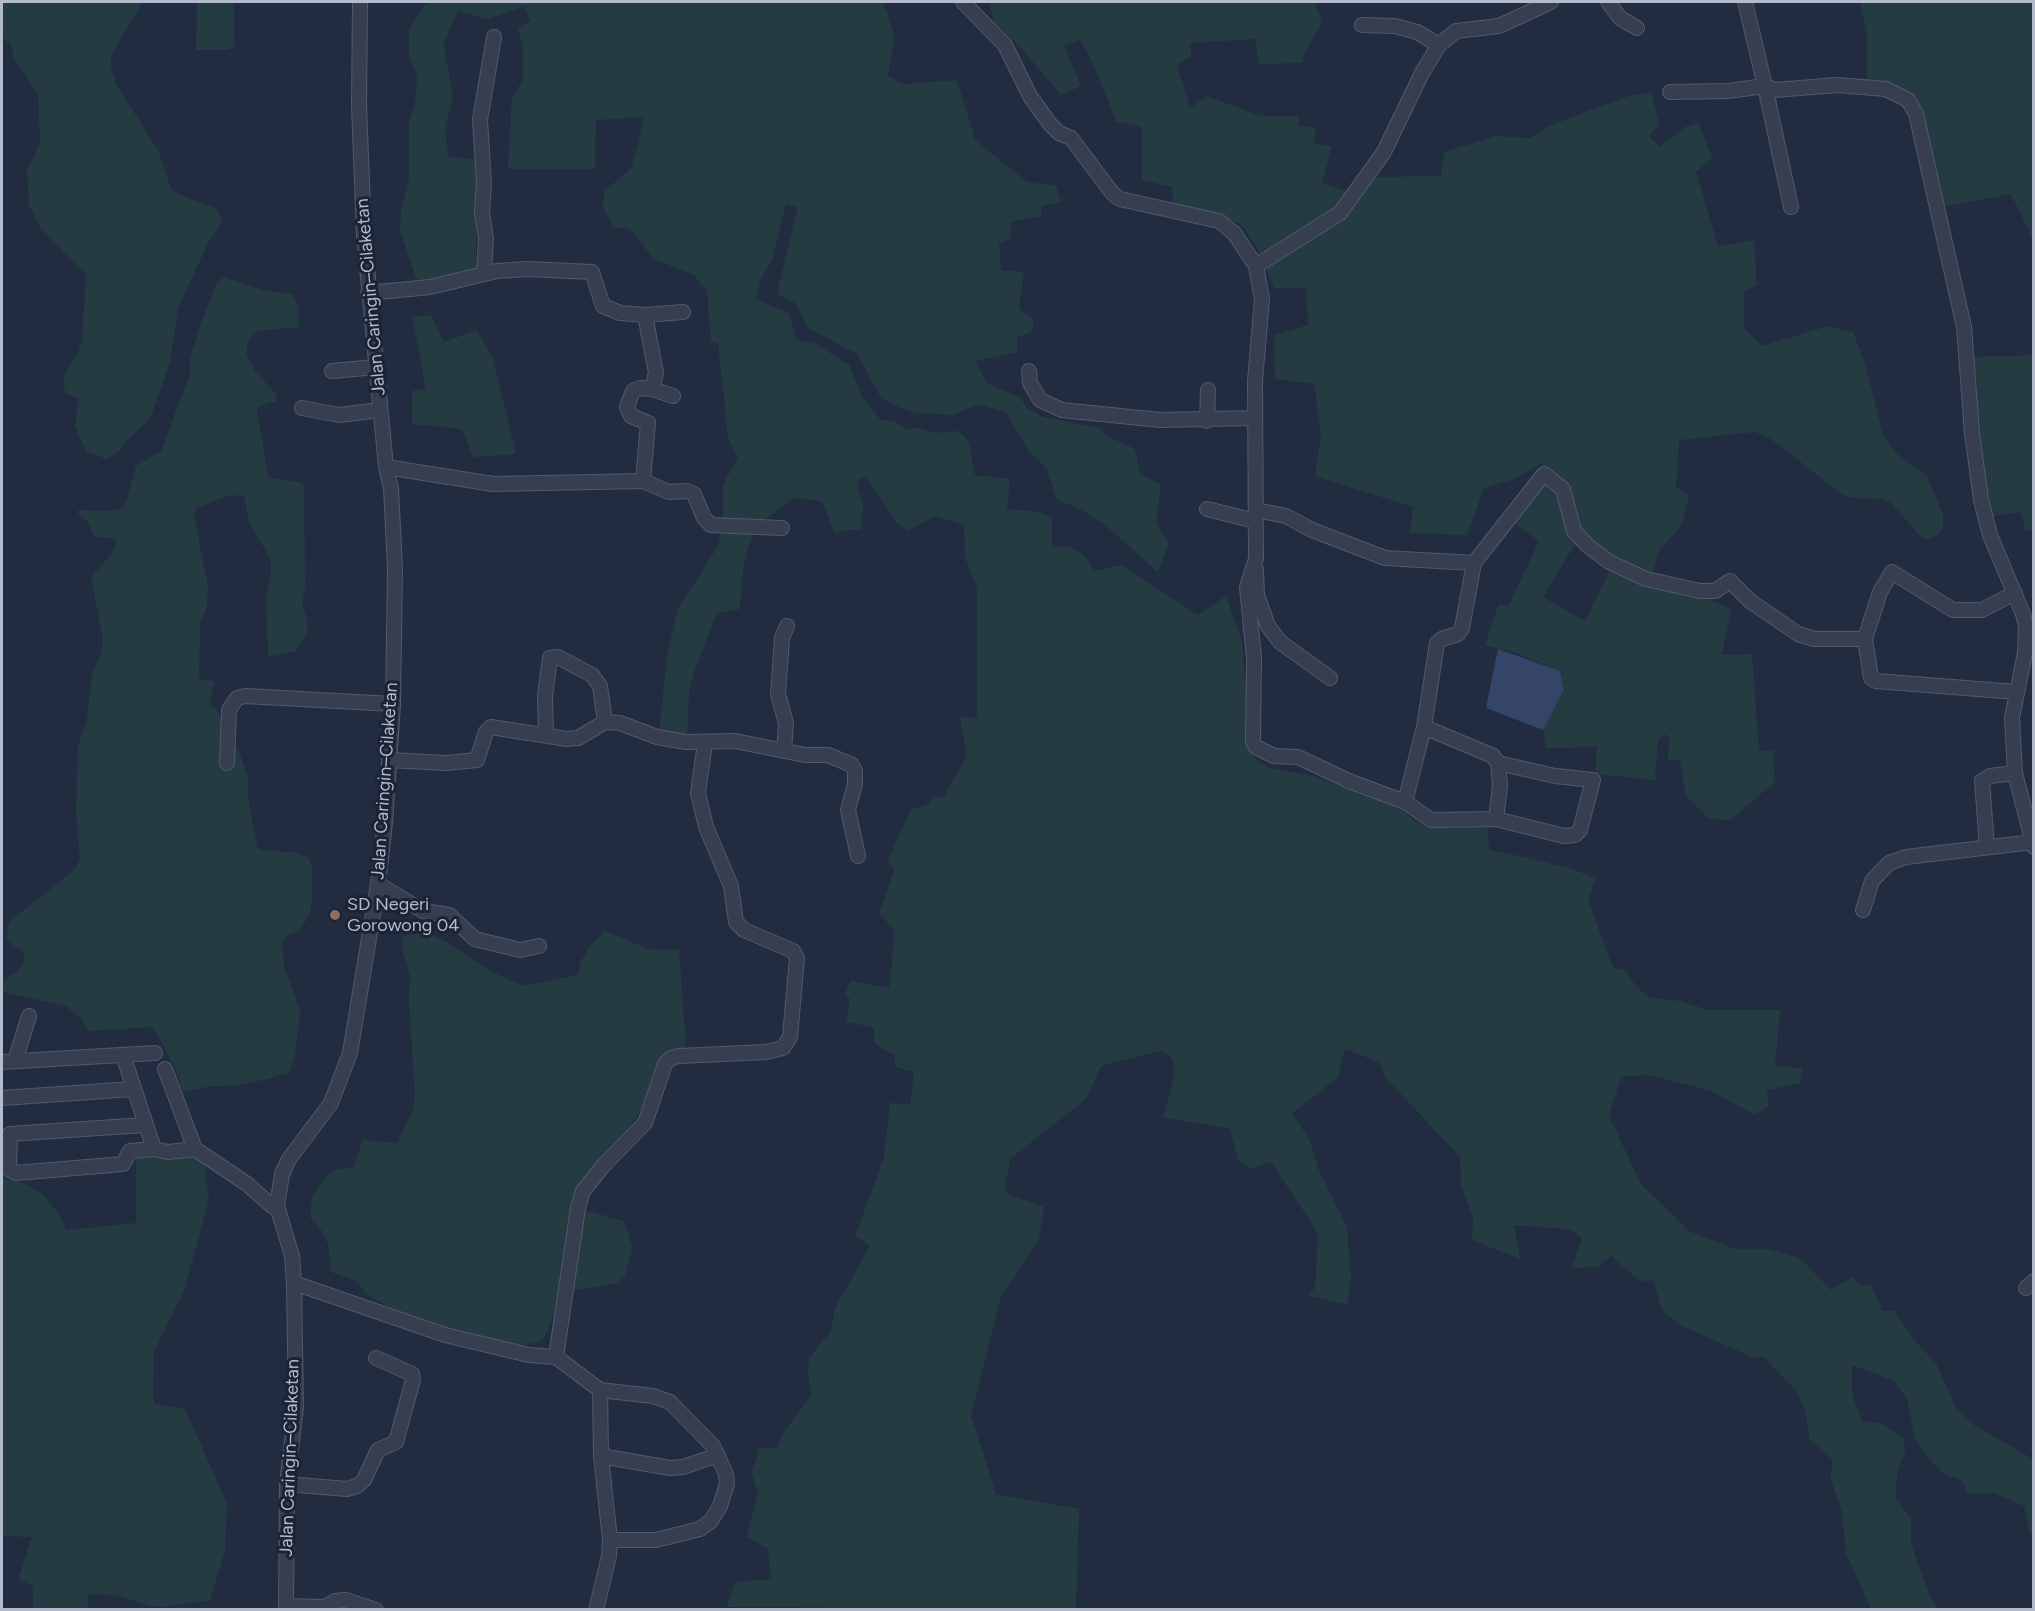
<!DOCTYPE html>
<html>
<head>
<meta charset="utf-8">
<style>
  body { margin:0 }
  #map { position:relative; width:2035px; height:1611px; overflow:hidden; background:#222c41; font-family:Figtree,sans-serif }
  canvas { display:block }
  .frame { position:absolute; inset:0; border:3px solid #b3bacb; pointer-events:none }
</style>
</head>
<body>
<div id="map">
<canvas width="2035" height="1611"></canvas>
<div class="frame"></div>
</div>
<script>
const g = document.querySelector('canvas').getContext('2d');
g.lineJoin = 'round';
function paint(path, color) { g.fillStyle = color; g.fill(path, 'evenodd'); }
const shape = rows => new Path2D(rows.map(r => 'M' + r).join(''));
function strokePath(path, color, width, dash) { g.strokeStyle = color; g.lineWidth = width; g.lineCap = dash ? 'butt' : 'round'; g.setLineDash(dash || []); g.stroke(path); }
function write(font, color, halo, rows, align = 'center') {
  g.font = font + ' Figtree,sans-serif'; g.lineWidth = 6; g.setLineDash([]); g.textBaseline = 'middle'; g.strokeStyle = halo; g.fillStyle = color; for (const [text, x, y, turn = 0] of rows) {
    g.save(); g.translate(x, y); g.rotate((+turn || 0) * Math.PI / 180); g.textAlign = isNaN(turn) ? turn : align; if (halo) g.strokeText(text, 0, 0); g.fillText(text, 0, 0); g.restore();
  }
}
paint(shape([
  [2,2,143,2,111,55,111,66,117,86,158,150,172,191,216,209,223,221,208,243,178,308,170,362,150,419,130,437,117,453,107,459,86,451,75,426,78,399,66,393,63,385,64,375,78,353,82,339,86,275,41,228,29,206,27,171,40,142,38,94,15,60,10,43,2,39],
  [197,2,234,2,234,46,229,50,196,50],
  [435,2,884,3,895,39,888,75,901,84,957,80,975,140,1027,182,1056,186,1061,202,1041,207,1041,216,1011,222,1010,240,999,243,1001,270,1024,272,1019,309,1033,319,1033,331,1017,337,1017,352,976,361,986,383,1020,397,1027,408,1042,417,1102,429,1105,435,1135,449,1140,473,1161,485,1156,522,1160,531,1169,542,1158,572,1105,525,1080,509,1056,499,1047,469,1028,450,1005,412,979,404,953,415,917,413,900,408,881,398,857,354,808,328,796,304,777,294,798,207,786,205,772,261,759,282,756,299,789,313,797,340,816,344,849,365,864,400,880,419,894,421,906,429,920,428,934,433,958,431,969,442,975,475,1010,479,1007,509,1040,512,1052,519,1052,547,1070,547,1085,556,1094,571,1121,565,1198,615,1226,596,1242,642,1250,740,1254,756,1259,763,1271,768,1312,776,1397,807,1419,824,1432,828,1459,823,1487,826,1489,849,1572,869,1595,878,1588,900,1613,968,1625,970,1636,986,1650,998,1681,1001,1707,1010,1780,1010,1775,1066,1802,1068,1800,1083,1767,1090,1769,1106,1755,1115,1711,1091,1648,1075,1621,1077,1609,1116,1641,1184,1689,1231,1735,1249,1770,1249,1801,1259,1831,1290,1852,1277,1862,1287,1871,1284,1883,1311,1894,1311,1916,1342,1936,1363,1955,1406,1975,1426,2033,1459,2033,1537,2029,1532,2024,1506,1994,1493,1968,1493,1961,1480,1944,1474,1924,1453,1915,1438,1907,1399,1893,1380,1852,1365,1852,1394,1862,1421,1881,1423,1904,1439,1905,1454,1898,1469,1895,1499,1911,1518,1911,1543,1929,1595,1939,1609,1871,1609,1846,1553,1841,1509,1830,1476,1833,1460,1810,1440,1805,1411,1797,1392,1764,1357,1752,1357,1680,1325,1662,1310,1654,1280,1640,1281,1611,1256,1598,1267,1572,1268,1582,1237,1568,1229,1514,1225,1520,1259,1472,1240,1473,1217,1461,1185,1460,1157,1385,1077,1379,1062,1345,1049,1338,1078,1292,1113,1310,1141,1318,1168,1347,1227,1351,1279,1347,1304,1309,1296,1315,1287,1318,1233,1271,1162,1250,1169,1238,1160,1230,1128,1163,1118,1175,1071,1171,1057,1162,1051,1101,1066,1086,1099,1010,1159,1005,1188,1008,1194,1044,1207,1039,1239,1000,1299,971,1415,996,1494,1079,1509,1076,1609,727,1607,735,1582,771,1579,768,1549,747,1537,758,1493,752,1473,759,1448,777,1448,783,1433,811,1396,808,1369,809,1358,831,1331,835,1308,870,1246,855,1236,884,1157,890,1103,910,1104,914,1072,895,1067,895,1056,874,1043,874,1028,846,1021,850,999,845,994,851,981,889,988,895,931,879,913,895,869,887,862,911,809,929,804,934,795,943,798,967,756,960,717,977,718,977,588,965,557,964,525,936,516,907,531,895,521,866,476,859,480,857,487,863,504,861,529,834,532,822,501,794,498,754,528,743,567,740,609,721,612,715,617,693,675,689,692,687,741,659,736,667,655,678,609,718,546,723,525,723,484,738,458,728,438,718,343,711,342,707,291,694,275,654,259,629,228,614,228,603,208,604,192,631,168,638,146,643,117,596,120,595,169,508,169,512,98,523,79,523,47,518,28,530,21,524,6,488,19,458,11,443,44,453,95,445,131,449,157,476,159,476,273,421,293,400,230,401,212,409,178,409,123,415,104,417,77,409,55,409,30,424,5],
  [989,2,1315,2,1322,22,1303,55,1302,63,1259,64,1255,39,1190,43,1191,57,1177,64,1190,108,1207,96,1261,116,1299,116,1299,126,1316,128,1314,144,1332,146,1322,183,1355,194,1370,177,1441,176,1444,152,1496,136,1530,138,1551,125,1629,96,1651,93,1659,125,1649,136,1660,147,1685,127,1699,123,1712,158,1696,172,1718,246,1754,240,1757,285,1744,292,1744,328,1762,346,1828,326,1853,332,1864,360,1883,435,1898,455,1927,476,1943,514,1943,526,1940,533,1930,539,1923,539,1891,503,1883,499,1853,498,1843,495,1771,439,1755,432,1679,440,1676,487,1689,496,1681,526,1658,552,1652,575,1731,609,1722,655,1752,654,1759,750,1773,751,1775,782,1730,820,1709,819,1686,796,1680,759,1667,761,1670,739,1665,734,1658,740,1655,780,1595,774,1597,747,1546,748,1543,730,1564,690,1560,671,1516,653,1485,645,1498,605,1509,605,1539,541,1511,521,1544,472,1542,463,1517,478,1484,488,1467,535,1410,533,1413,507,1315,476,1321,434,1314,384,1275,379,1274,335,1308,325,1306,288,1274,288,1257,248,1242,225,1223,216,1173,203,1172,187,1142,180,1142,127,1116,121,1088,52,1080,40,1064,45,1081,86,1061,95,1021,48,994,22],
  [1583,531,1615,560,1585,621,1543,597],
  [1860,2,2033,2,2033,250,2032,237,2011,194,1933,209,1923,157,1904,97,1867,88,1867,35],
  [224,277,266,291,293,294,298,308,299,327,257,331,249,338,246,352,255,371,277,395,276,401,259,406,257,412,268,474,271,478,302,483,304,487,305,588,302,604,307,620,307,634,296,651,268,657,266,593,271,576,271,560,249,522,244,495,228,496,196,508,194,515,208,587,207,606,200,624,199,676,201,680,214,681,209,705,216,709,241,757,248,777,248,797,257,847,263,850,291,852,308,857,312,867,312,900,309,916,299,931,287,935,282,943,284,966,300,1011,295,1056,289,1073,259,1081,229,1086,210,1086,186,1092,182,1089,175,1068,153,1027,88,1031,82,1019,66,1006,2,992,2,981,16,973,25,961,23,952,6,940,9,922,73,871,80,860,76,810,78,745,87,720,92,675,101,654,103,639,91,577,112,553,117,542,112,538,94,537,89,523,79,515,78,510,111,511,122,508,127,500,136,466,161,451,190,374,190,359,200,325,216,285],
  [431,315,444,342,477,330,493,358,516,454,473,457,462,429,412,424,412,391,426,389,412,317],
  [2033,355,2033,531,2025,530,2021,512,1985,517,1966,357],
  [413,930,422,930,448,943,492,972,523,986,577,975,581,961,590,946,605,931,648,949,679,950,686,1046,663,1060,642,1108,631,1126,604,1154,595,1169,577,1208,624,1221,632,1247,625,1276,615,1284,567,1291,558,1301,546,1335,539,1342,524,1345,503,1342,420,1322,390,1308,366,1293,356,1281,331,1272,328,1244,320,1228,310,1217,312,1196,326,1177,337,1169,353,1168,363,1140,397,1143,413,1110,415,1095,409,1000,410,976,402,948,403,938],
  [136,1153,195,1158,204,1164,209,1199,184,1291,154,1352,153,1397,155,1404,185,1409,227,1503,225,1550,210,1600,164,1607,150,1606,115,1595,89,1594,87,1609,33,1609,33,1586,20,1580,19,1577,32,1537,2,1536,2,1175,9,1180,24,1183,42,1194,60,1215,66,1230,136,1223]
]), '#243b42');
paint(shape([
  [1498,649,1560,671,1564,690,1543,730,1486,708]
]), '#344569');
const minor = shape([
  [963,2,1005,45,1030,96,1050,124,1059,133,1071,138,1113,194,1120,199,1219,221,1234,233,1256,266,1262,299,1255,381,1256,559,1247,587,1254,658,1253,742,1256,747,1274,756,1298,757,1349,781,1405,802,1431,820,1496,819,1564,836,1575,835,1580,830,1593,780,1555,776,1498,763],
  [1608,2,1620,18,1637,28],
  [1745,2,1765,86,1775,90,1837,85,1886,89,1908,100,1916,114,1964,327,1972,433,1981,500,1990,535,2023,614,2026,626,2025,653,2012,718,2015,773,2034,847],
  [1362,25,1395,26,1417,32,1439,45],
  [1670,92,1728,91,1765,86,1791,207],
  [1256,266,1340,213,1384,152,1422,73,1439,45,1456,31,1499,26,1551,2],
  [484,272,486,239,482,213,484,183,480,120,494,37],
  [368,293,430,287,497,271,527,269,592,272,603,306,620,313,645,315,656,373,652,389,640,388,633,391,627,407,631,416,648,423,643,481],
  [645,315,683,312],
  [332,371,376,367],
  [1029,371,1030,383,1040,400,1062,410,1160,420,1254,418],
  [652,389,673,396],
  [302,408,339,415,380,410],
  [1207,421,1208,390],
  [386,467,493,484,643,481,669,492,687,491,694,494,704,518,711,525,782,528],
  [1207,509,1255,521],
  [1256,510,1286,516,1312,530,1385,558,1474,563],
  [1256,570,1257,595,1268,626,1280,642,1330,678],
  [1865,639,1880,592,1892,572,1953,610,1982,610,2015,593],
  [1424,727,1493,756,1498,763,1500,786,1496,819],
  [546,735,545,696,550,658,558,657,592,675,600,686,605,722],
  [784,751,786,723,778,694,782,638,787,626],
  [389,760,446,763,477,760,486,732,491,727,567,739,578,738,605,722,620,723,657,737,686,742,735,741,805,755,828,755,852,765,855,771,855,784,848,810,858,856],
  [227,763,229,710,237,698,245,696,393,704],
  [1405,802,1424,727,1437,643,1442,639,1458,634,1462,628,1474,563,1544,474,1563,489,1574,531,1587,545,1609,562,1646,579,1700,591,1715,591,1730,581,1750,601,1798,634,1814,639,1865,639,1871,678,1876,681,2016,692],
  [1987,847,1982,781,1990,776,2015,773],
  [378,884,423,911,449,915,475,939,520,950,539,946],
  [1863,910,1872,881,1889,863,1906,857,2033,842],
  [123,1055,154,1149,168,1152,195,1149,247,1184,272,1206],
  [15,1061,29,1016],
  [2,1062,155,1053],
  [165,1069,195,1149],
  [2,1098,133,1089],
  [144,1125,10,1134,9,1169,16,1173,123,1164,130,1151,154,1149],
  [294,1283,445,1335,529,1355,556,1357,600,1390,601,1456,610,1540,609,1556,596,1610],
  [2026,1288,2034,1281],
  [556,1357,578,1208,583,1191,603,1166,645,1123,665,1064,671,1058,679,1056,766,1052,783,1048,790,1037,797,958,793,951,744,930,736,922,731,886,706,827,698,793,705,743],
  [600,1390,653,1396,670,1402,713,1446,726,1474,727,1484,720,1506,711,1521,700,1529,656,1540,610,1540],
  [601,1456,670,1468,683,1467,718,1455],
  [287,1484,347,1489,357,1486,364,1480,378,1450,396,1442,413,1380,412,1374,376,1358],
  [286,1606,325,1607,335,1601,346,1600,376,1610],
  [286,1610,287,1484,296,1407,294,1283,292,1256,277,1206,282,1174,289,1159,331,1103,350,1053,378,884,385,823,393,704,395,569,391,488,386,467,364,235,359,105,360,2]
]);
strokePath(minor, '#52596b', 16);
strokePath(minor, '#373e50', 14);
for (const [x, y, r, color] of [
  [335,915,6,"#8d6e63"]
]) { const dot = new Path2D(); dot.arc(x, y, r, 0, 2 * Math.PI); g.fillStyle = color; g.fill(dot); strokePath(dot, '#1c2335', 2); }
write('18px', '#b3bacb', '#1c2335', [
  ["Jalan Caringin–Cilaketan",371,297,-95],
  ["Jalan Caringin–Cilaketan",385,781,-86],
  ["Jalan Caringin–Cilaketan",290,1458,-88]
]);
write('18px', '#b3bacb', '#1c2335', [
  ["SD Negeri",347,905],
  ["Gorowong 04",347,926]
], 'left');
</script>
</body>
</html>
